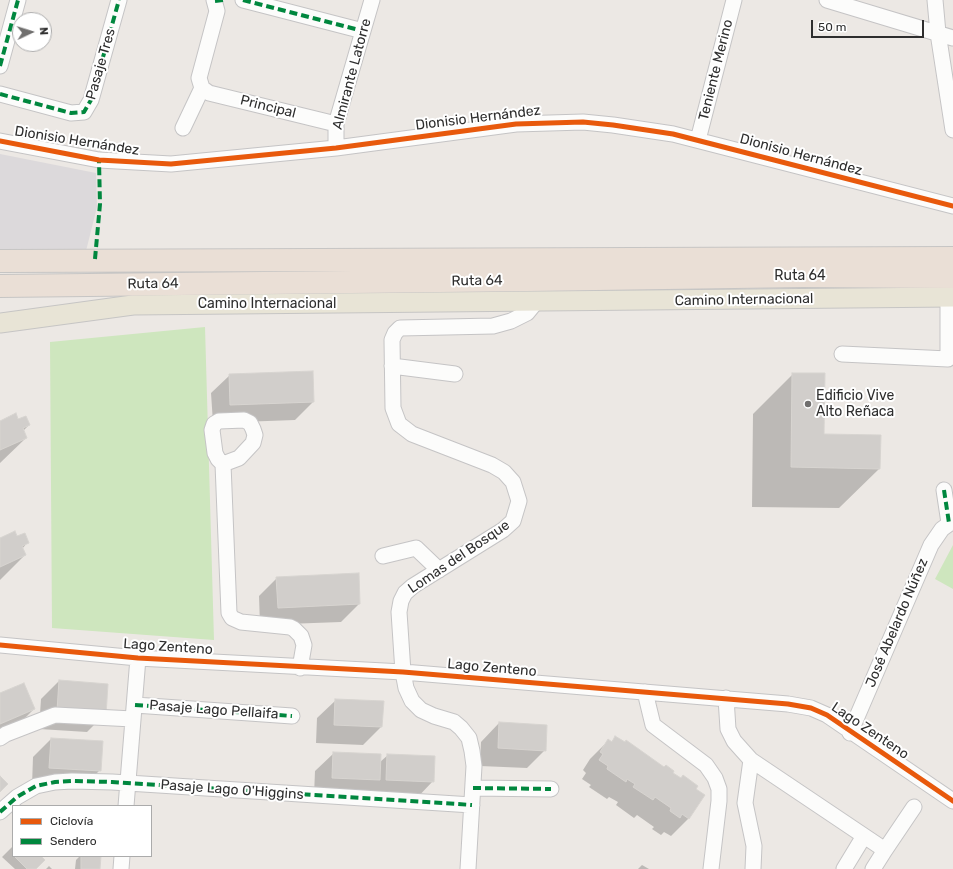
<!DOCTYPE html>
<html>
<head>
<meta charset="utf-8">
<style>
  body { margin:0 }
  #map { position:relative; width:953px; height:869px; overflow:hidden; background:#ece8e4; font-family:Rubik,sans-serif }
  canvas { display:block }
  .legend { position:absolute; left:12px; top:805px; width:140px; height:52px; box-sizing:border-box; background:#fff; border:1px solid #ababab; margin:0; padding:5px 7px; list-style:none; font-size:12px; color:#2e2e2e }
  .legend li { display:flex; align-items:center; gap:8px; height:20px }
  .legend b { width:20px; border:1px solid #ababab }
  .north { position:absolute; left:12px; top:12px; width:40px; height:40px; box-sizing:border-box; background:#fff; border:1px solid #ababab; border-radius:50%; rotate:86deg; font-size:11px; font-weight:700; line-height:16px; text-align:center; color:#2e2e2e }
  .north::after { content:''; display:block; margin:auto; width:14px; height:18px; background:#706f6e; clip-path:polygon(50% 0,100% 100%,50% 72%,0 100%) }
  .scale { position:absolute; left:811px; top:20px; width:113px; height:18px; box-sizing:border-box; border:2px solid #2e2e2e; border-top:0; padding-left:5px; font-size:12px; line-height:14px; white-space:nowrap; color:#2e2e2e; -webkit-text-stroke:3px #fff; paint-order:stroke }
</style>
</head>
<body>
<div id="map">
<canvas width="953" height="869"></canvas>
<ul class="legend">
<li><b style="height:5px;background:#e8590c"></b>Ciclovía</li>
<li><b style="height:5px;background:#00873e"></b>Sendero</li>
</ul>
<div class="north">N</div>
<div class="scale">50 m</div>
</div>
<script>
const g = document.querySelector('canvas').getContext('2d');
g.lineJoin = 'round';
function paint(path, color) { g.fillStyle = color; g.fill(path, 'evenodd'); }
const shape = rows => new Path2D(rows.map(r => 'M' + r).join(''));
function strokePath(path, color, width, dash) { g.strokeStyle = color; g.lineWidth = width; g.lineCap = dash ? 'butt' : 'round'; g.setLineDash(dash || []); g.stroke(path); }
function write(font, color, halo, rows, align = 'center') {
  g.font = font + ' Rubik,sans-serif'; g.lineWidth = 4; g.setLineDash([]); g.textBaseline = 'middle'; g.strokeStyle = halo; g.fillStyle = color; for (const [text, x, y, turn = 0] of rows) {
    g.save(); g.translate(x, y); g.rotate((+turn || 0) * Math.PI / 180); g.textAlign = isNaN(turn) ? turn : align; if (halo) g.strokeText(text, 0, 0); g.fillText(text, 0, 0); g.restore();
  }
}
paint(shape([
  [0,154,96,173,97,207,86,251,0,251]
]), '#dcd9db');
paint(shape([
  [205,327,214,640,52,628,50,342],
  [953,545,953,589,935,579]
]), '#cee6be');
paint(shape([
  [793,374,823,435,879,469,839,508,752,507,753,414],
  [230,375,313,402,295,420,213,423,211,393],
  [18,420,29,425,23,431,26,438,0,463,0,422],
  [17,538,28,542,22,549,25,555,0,580,0,539],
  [277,578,359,604,341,622,260,625,259,596],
  [59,681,105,714,87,732,39,729,41,699],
  [0,694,34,709,16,727,0,734],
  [336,700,381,727,363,745,316,743,317,718],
  [499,723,545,750,527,768,480,766,481,742],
  [616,737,695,789,689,818,671,836,664,832,661,835,652,829,654,827,637,815,634,818,616,805,618,802,609,797,607,799,589,787,591,785,582,779,586,773,583,770,590,759,608,741,611,742],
  [51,739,100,770,82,788,32,785,33,757],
  [334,753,380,762,388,755,433,781,415,800,368,797,369,790,361,798,314,795,315,771],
  [13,846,13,856,39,856,34,869,15,869,2,857],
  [80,856,100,856,99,869,75,869,76,860],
  [642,865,649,869,638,869],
  [49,866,52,869,46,869]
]), '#0003');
const building = shape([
  [313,371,314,402,230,405,229,374,313,371],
  [792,373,825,373,824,434,881,435,880,469,791,467,792,373],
  [16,413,18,419,26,416,30,425,23,428,27,438,0,450,0,421,16,413],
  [15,531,17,536,25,533,29,543,22,546,26,555,0,567,0,538,15,531],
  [359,573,360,604,278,608,276,577,359,573],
  [59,680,108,684,106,715,57,711,59,680],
  [24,683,35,709,0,724,0,693,24,683],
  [335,699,384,701,382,727,334,725,335,699],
  [499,722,547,725,546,751,498,748,499,722],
  [615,736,625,742,626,740,664,767,666,765,674,771,673,773,681,778,683,775,698,786,696,789,705,795,689,819,682,814,680,818,670,811,671,808,655,797,653,800,633,787,635,784,627,779,626,782,607,769,608,766,599,760,603,754,600,752,608,739,612,742,615,736],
  [51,738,103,741,101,771,49,768,51,738],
  [333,752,381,754,380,780,332,778,333,752],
  [387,754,435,756,434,782,386,780,387,754],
  [0,776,8,784,0,792,0,776],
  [14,856,41,856,45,860,36,869,27,869,14,856],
  [81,856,101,856,100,869,81,869,81,856]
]);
paint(building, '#d1cecb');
strokePath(building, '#d7d4d0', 1);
const minor = shape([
  [243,0,363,31],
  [827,0,953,38],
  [935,0,938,33,953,130],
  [0,66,18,0],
  [202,88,209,93,336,124],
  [0,94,71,113,84,112,91,100,119,0],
  [183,128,202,88,199,78,217,11,214,0],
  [698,140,734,0],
  [0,141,99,160,171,164,336,148,516,124,583,122,613,125,673,134,953,206],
  [336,148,336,124,372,0],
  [842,354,948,359,948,297],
  [392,366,455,374],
  [244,420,250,423,253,429,255,435,253,443,239,458,223,464,218,459,215,453,212,430,214,424,219,421,244,420],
  [223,464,229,613,232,618,241,622,290,627,294,629,301,636,304,645,300,668],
  [944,490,949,523],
  [383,556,416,548,439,570],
  [0,645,138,658,403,672,788,704,811,708,827,715,953,801],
  [645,692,653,725,706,765,715,778,719,789,719,801,711,869],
  [726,698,728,729,734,741,742,750,751,760,885,850,873,869],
  [135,705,292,716],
  [850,733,931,545,942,529,953,521],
  [0,738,6,734,55,715,133,719],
  [751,760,745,803,754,846,753,869],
  [473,788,551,789],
  [126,806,138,658],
  [0,812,17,797,36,786,55,782,72,781,112,782,472,805],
  [885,850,914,807],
  [121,869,122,856],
  [468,869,474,766,472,751,469,738,461,728,454,722,434,716,421,710,412,701,406,688,403,672,399,612,401,601,405,593,413,586,503,530,513,521,519,501,513,482,504,472,492,465,412,434,399,424,393,408,392,340,395,333,400,328,493,326,511,321,527,313,536,302],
  [844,869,864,836]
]);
const major = shape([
  [0,323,133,305,953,297]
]);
const highway = shape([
  [0,261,953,258],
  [0,286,527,280,803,276,953,277]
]);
strokePath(minor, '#c5c4c5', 17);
strokePath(major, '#c6c5c4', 21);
strokePath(highway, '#c6c5c4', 24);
strokePath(minor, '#fcfcfb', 15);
strokePath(major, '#e8e4d6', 19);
strokePath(highway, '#eadfd6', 22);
strokePath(shape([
  [243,0,363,31],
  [215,1,224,0],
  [0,66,18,0],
  [0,94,71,113,84,112,91,100,119,0],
  [95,259,100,204,99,160],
  [944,490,949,523],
  [135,705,292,716],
  [473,788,551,789],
  [0,812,17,797,36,786,55,782,72,781,112,782,472,805]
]), '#00873e', 4, [8, 4]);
strokePath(shape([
  [0,141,99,160,171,164,336,148,516,124,583,122,613,125,673,134,953,206],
  [0,645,138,658,403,672,788,704,811,708,827,715,953,801]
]), '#e8590c', 5);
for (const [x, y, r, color] of [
  [808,404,4,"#706f6e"]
]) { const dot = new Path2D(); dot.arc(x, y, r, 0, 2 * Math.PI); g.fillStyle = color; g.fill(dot); strokePath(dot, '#fff', 1.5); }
write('14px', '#2e2e2e', '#fff', [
  ["Pasaje Tres",101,64,-74],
  ["Teniente Merino",716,70,-76],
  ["Almirante Latorre",352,74,-75],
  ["Principal",268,107,14],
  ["Dionisio Hernández",478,118,-7],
  ["Dionisio Hernández",77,141,9],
  ["Dionisio Hernández",801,155,15],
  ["Ruta 64",800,276],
  ["Ruta 64",477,281,-1],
  ["Ruta 64",153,284,-1],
  ["Camino Internacional",744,300,-1],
  ["Camino Internacional",267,304],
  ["Lomas del Bosque",459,557,-34],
  ["José Abelardo Núñez",897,623,-67],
  ["Lago Zenteno",168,647,4],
  ["Lago Zenteno",492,668,5],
  ["Pasaje Lago Pellaifa",214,710,4],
  ["Lago Zenteno",870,731,34],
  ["Pasaje Lago O'Higgins",232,790,4]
]);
write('14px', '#2e2e2e', '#fff', [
  ["Edificio Vive",816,396],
  ["Alto Reñaca",816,412]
], 'left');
</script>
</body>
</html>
